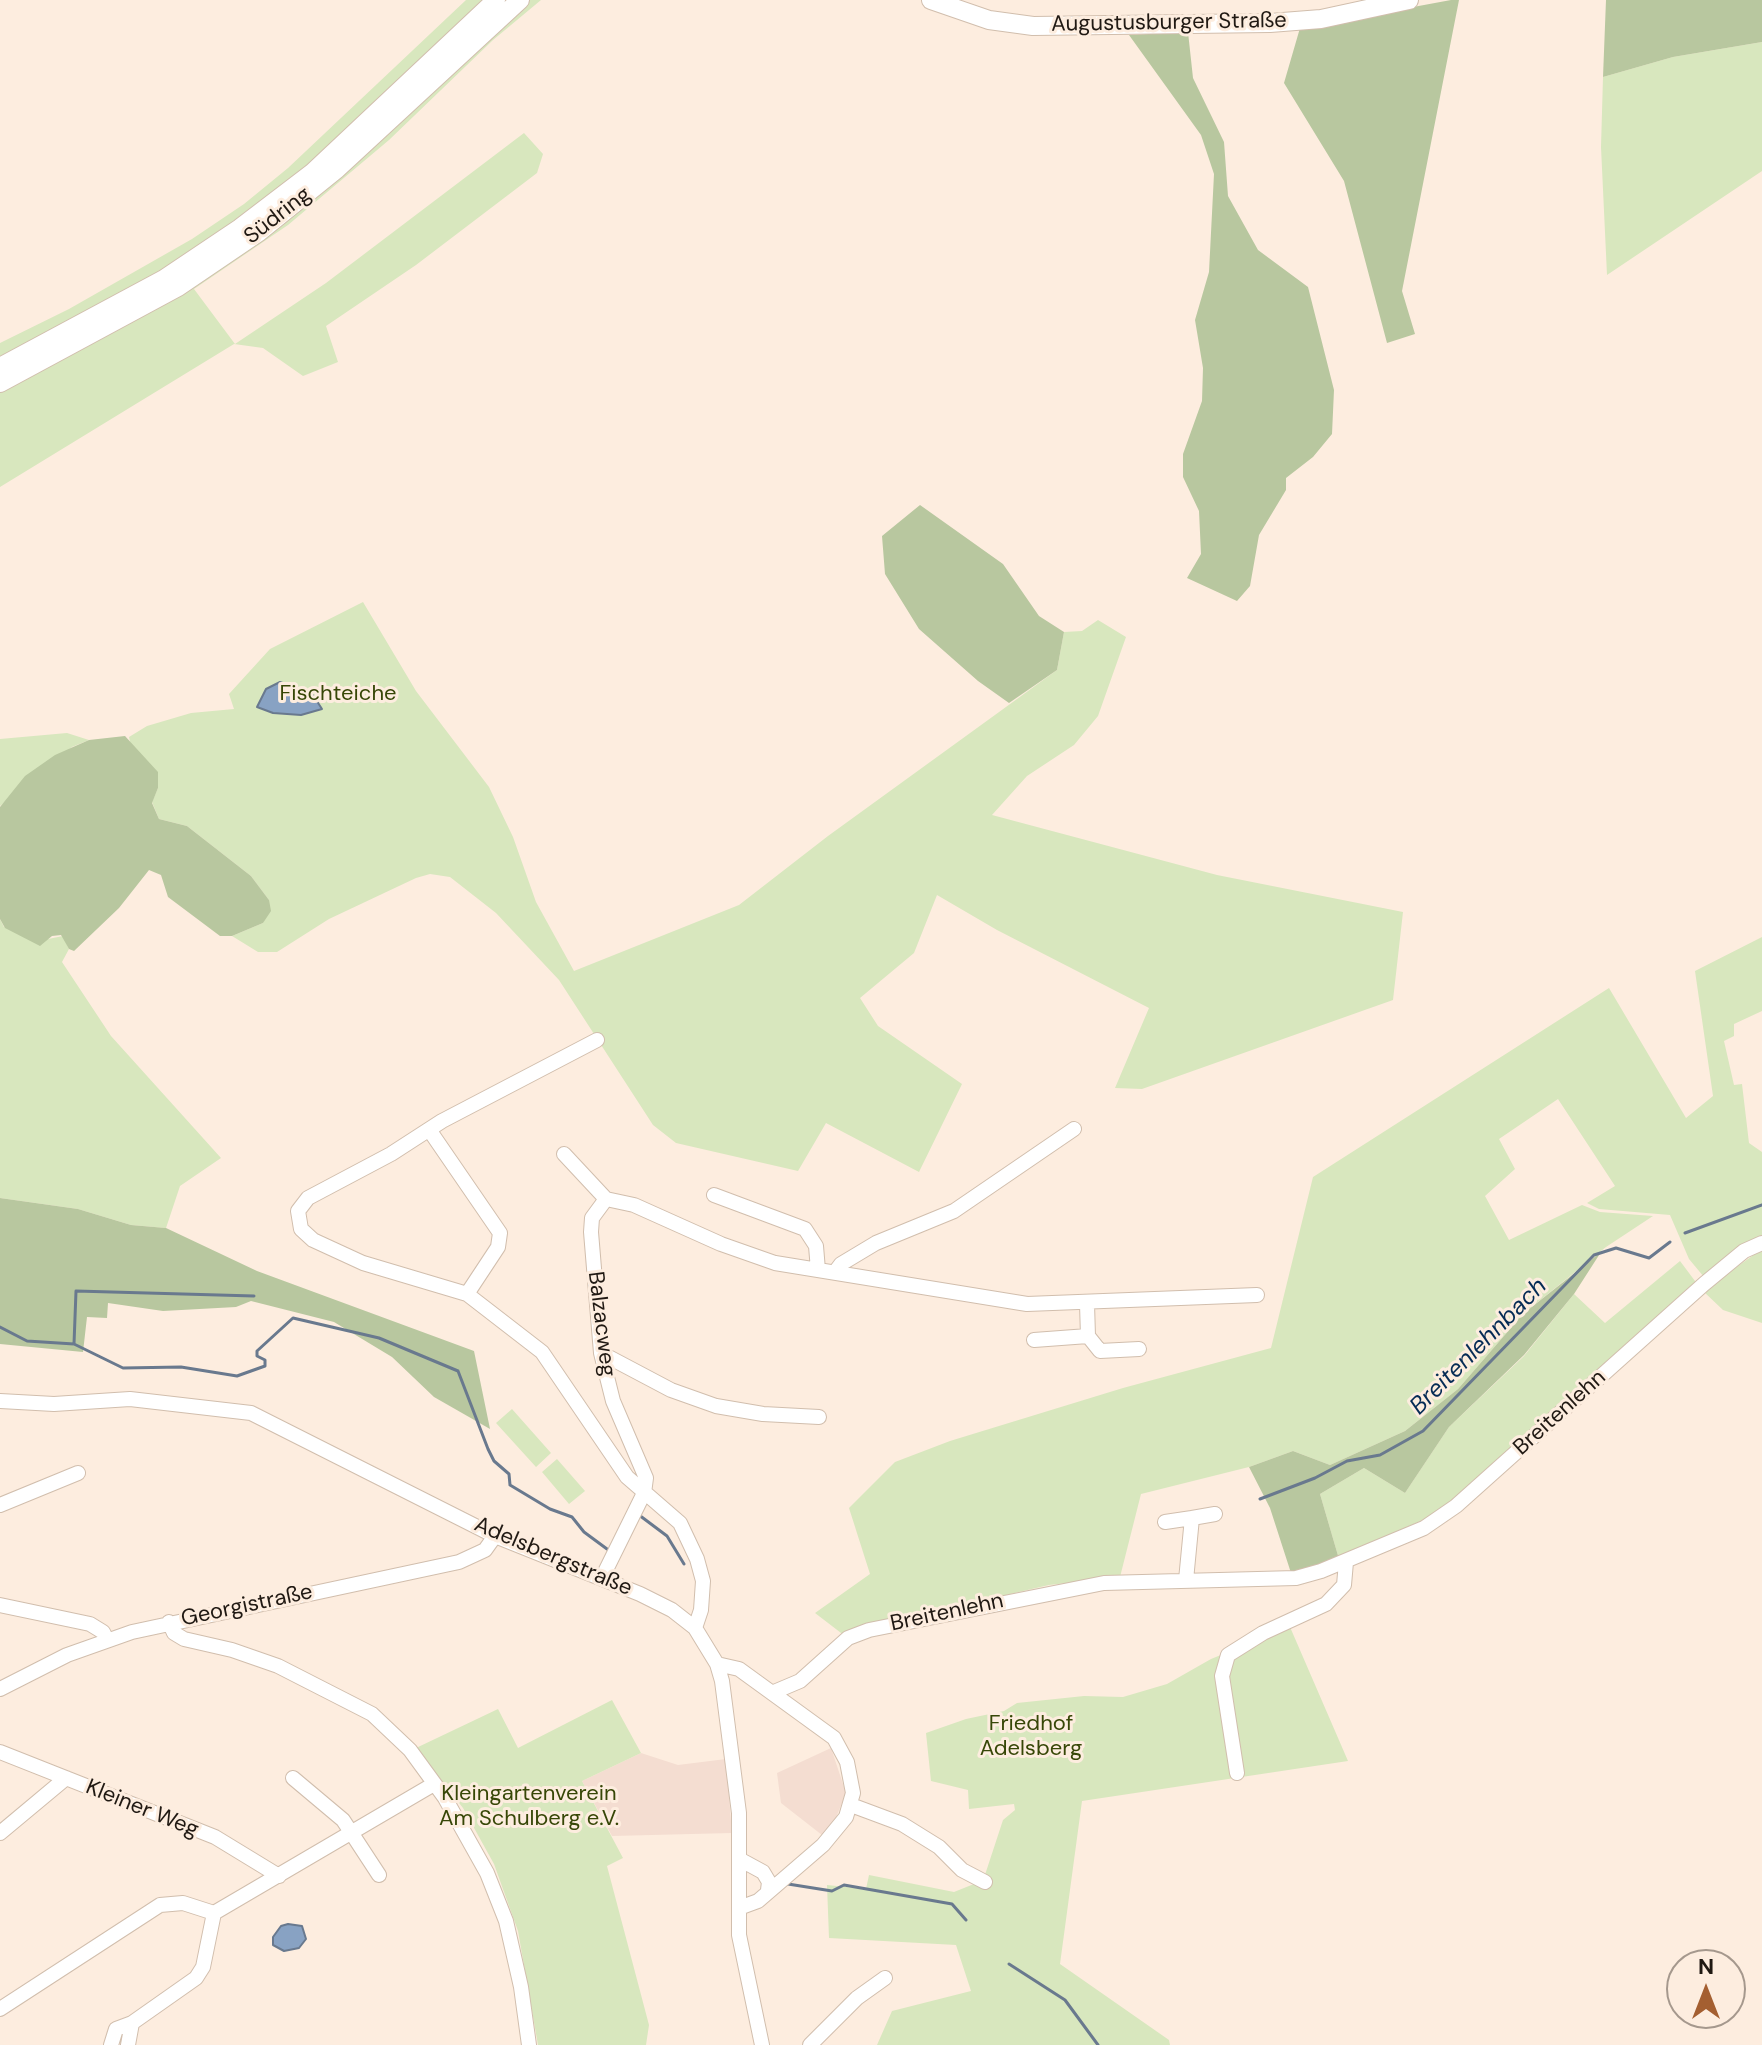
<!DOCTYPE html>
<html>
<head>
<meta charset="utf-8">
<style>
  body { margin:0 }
  #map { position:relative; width:1762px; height:2045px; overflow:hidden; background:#fdeddf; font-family:"DM Sans",sans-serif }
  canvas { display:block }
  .north { position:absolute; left:1666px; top:1949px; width:80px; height:80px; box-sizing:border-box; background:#fdeddf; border:2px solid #a5988d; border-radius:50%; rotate:0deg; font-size:22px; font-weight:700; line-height:32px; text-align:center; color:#201913 }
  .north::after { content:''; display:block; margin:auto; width:28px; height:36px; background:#a45f31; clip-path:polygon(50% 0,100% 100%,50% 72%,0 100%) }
</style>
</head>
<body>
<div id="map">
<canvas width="1762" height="2045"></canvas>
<div class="north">N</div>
</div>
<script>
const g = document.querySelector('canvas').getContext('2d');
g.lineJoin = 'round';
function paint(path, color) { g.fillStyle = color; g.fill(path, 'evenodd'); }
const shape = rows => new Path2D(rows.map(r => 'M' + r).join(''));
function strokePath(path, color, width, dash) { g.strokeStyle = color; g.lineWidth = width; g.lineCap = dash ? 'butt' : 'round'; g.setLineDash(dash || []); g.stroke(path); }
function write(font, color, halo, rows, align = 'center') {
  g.font = font + ' "DM Sans",sans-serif'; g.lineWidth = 6; g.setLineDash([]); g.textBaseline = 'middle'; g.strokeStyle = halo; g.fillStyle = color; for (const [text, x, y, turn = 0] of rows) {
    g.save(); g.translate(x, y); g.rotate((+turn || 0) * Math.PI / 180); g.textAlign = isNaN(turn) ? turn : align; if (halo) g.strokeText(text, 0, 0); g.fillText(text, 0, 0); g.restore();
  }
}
paint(shape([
  [831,1748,846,1793,835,1820,822,1835,781,1803,777,1773],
  [641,1753,678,1765,726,1759,732,1833,612,1836,582,1781]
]), '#f4ddd1');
paint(shape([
  [466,0,486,0,335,144,204,247,0,360,0,343,69,309,192,239,244,204,288,168],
  [529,0,541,0,493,40,389,140,288,225,194,289,235,344,326,283,524,133,543,154,537,173,416,265,326,326,338,362,303,376,263,348,234,344,0,487,0,390,92,342],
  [1762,42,1762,171,1607,275,1601,147,1603,77,1673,57],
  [363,602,416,691,489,787,513,837,536,902,574,971,739,905,828,836,1057,670,1064,632,1082,631,1098,620,1126,637,1098,716,1074,745,1027,776,992,815,1217,875,1403,912,1393,1000,1142,1089,1115,1088,1149,1008,997,930,937,895,914,953,860,998,878,1026,962,1084,919,1172,826,1123,798,1171,676,1143,653,1125,559,980,496,913,450,877,430,874,416,878,329,919,277,952,258,952,232,936,263,923,269,900,251,876,187,826,159,819,152,802,158,788,158,773,131,746,129,737,147,726,191,713,234,709,229,694,270,649],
  [67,733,89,740,72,747,0,806,0,739],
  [0,919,4,927,48,939,63,936,69,949,62,962,111,1036,221,1158,180,1186,166,1228,131,1225,78,1209,0,1198],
  [1762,937,1762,1011,1734,1024,1734,1036,1724,1041,1734,1085,1742,1084,1749,1143,1762,1152,1762,1236,1704,1277,1689,1259,1670,1215,1599,1209,1587,1203,1615,1186,1558,1099,1499,1139,1515,1169,1485,1196,1509,1240,1582,1205,1600,1212,1653,1216,1606,1247,1523,1314,1458,1389,1405,1431,1330,1465,1293,1451,1249,1467,1141,1494,1120,1577,1049,1585,868,1627,845,1636,815,1613,870,1574,849,1508,895,1462,950,1441,1123,1388,1271,1348,1313,1177,1609,988,1686,1118,1713,1096,1695,971],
  [1762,1249,1762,1323,1723,1310,1703,1291],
  [1680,1261,1698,1285,1450,1507,1339,1559,1320,1494,1364,1468,1405,1493,1449,1427,1524,1356,1574,1294,1605,1323],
  [512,1409,551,1453,536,1467,496,1423],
  [557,1459,585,1491,569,1504,542,1472],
  [1290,1627,1348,1761,1082,1801,1060,1964,1169,2040,1170,2045,877,2045,892,2011,971,1991,956,1945,829,1938,827,1885,866,1889,869,1875,954,1892,974,1884,981,1887,1003,1820,1015,1810,1014,1804,969,1809,968,1790,931,1781,926,1733,966,1719,1004,1711,1017,1703,1084,1696,1123,1697,1167,1684,1211,1659],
  [612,1700,641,1753,582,1781,623,1858,607,1866,649,2025,646,2045,538,2045,518,1931,494,1864,463,1808,416,1748,498,1709,518,1748]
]), '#d8e7be');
paint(shape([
  [1451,0,1459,0,1402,291,1415,334,1387,343,1344,181,1284,83,1300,28],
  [1606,0,1762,0,1762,42,1673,57,1603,77],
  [1188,32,1193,78,1224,142,1228,196,1258,250,1308,287,1334,390,1332,434,1313,457,1286,478,1286,490,1259,535,1250,586,1237,601,1187,578,1201,554,1199,511,1183,477,1183,454,1202,401,1203,368,1195,320,1209,272,1214,174,1201,135,1129,35],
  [920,505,1003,564,1039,616,1064,632,1057,670,1009,703,978,681,919,629,885,574,882,536],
  [125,736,158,772,158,788,152,803,159,819,187,826,251,876,269,900,271,911,263,923,232,936,220,936,168,897,161,875,149,870,119,908,74,951,69,949,61,935,52,936,40,946,5,928,0,919,0,807,25,776,55,755,89,740],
  [0,1198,78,1209,131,1225,166,1228,257,1271,474,1351,490,1429,434,1397,392,1357,334,1322,251,1301,236,1307,163,1311,108,1303,107,1318,87,1317,83,1352,0,1344],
  [1601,1252,1574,1294,1524,1355,1449,1427,1405,1493,1364,1468,1320,1494,1339,1559,1291,1573,1270,1508,1249,1467,1293,1451,1330,1465,1405,1431,1458,1389,1523,1314]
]), '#b8c79f');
const water = shape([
  [280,682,313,695,322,709,301,715,273,713,257,707,266,689,280,682],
  [288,1924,302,1926,306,1939,299,1948,284,1951,273,1945,273,1937,281,1926,288,1924]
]);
paint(water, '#88a2c3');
strokePath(water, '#69798e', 2);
strokePath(shape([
  [1685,1233,1762,1205],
  [0,1327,27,1341,74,1344,123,1368,181,1367,237,1376,265,1366,265,1360,257,1356,257,1351,293,1318,379,1338,458,1371,488,1449,494,1461,509,1474,510,1485,550,1509,572,1517,584,1532,607,1549],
  [74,1344,76,1291,254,1296],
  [1260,1499,1315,1478,1347,1461,1380,1455,1423,1431,1594,1255,1616,1248,1649,1258,1670,1242],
  [639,1515,667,1536,684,1564],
  [788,1884,832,1891,844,1885,952,1904,966,1920],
  [1009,1964,1065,2000,1098,2045]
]), '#69798e', 3);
const minor = shape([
  [430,1131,500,1233,498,1247,467,1294,542,1352,627,1477,680,1523,697,1559,703,1581,701,1610,695,1628],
  [564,1154,606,1199],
  [714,1195,805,1229,816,1246,818,1270],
  [835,1272,841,1264,876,1243,954,1211,1074,1129],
  [467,1294,363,1263,313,1240,301,1229,298,1211,308,1198,391,1154,442,1121,597,1040],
  [1088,1336,1100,1351,1139,1349],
  [1034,1340,1088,1336,1087,1304],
  [601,1353,671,1390,716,1406,763,1414,819,1417],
  [0,1401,54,1404,130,1399,251,1413,495,1536,640,1594,672,1610,695,1628,717,1664,722,1681,739,1813,739,1935,762,2045],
  [0,1505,78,1473],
  [1165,1522,1192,1518],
  [602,1578,644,1493,646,1478,613,1401,601,1353,591,1232,592,1218,606,1199,634,1205,721,1244,775,1263,1027,1304,1257,1295],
  [1186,1580,1192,1518,1215,1514],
  [0,1605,90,1624,103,1632,107,1640],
  [169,1622,174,1633,184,1639,232,1650,278,1666,372,1714,410,1750,445,1798,487,1873,506,1921,521,1987,529,2045],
  [717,1664,739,1669,834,1738,847,1762,853,1793,846,1817,823,1845,758,1901,739,1908],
  [0,1689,67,1655,132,1632,459,1562,485,1550,495,1536],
  [774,1692,800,1681,848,1638,869,1630,1104,1583,1296,1578,1321,1571,1424,1528,1456,1506,1704,1284,1744,1251,1762,1243],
  [0,1752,215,1837,279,1876],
  [1237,1773,1222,1676,1228,1655,1263,1633,1326,1604,1344,1585,1346,1562],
  [293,1778,343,1820,379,1875],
  [851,1805,902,1824,939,1847,962,1870,985,1882],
  [0,1833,66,1778],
  [739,1859,763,1872,769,1882,768,1890],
  [0,2009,160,1905,183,1903,214,1913,434,1784],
  [111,2045,116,2029,132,2023,196,1978,203,1967,214,1913],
  [128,2045,132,2023],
  [810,2045,857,1998,885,1978]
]);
const major = shape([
  [931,0,989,20,1033,26,1270,23,1321,19,1409,0],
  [0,367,164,279,240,228,312,173,496,0],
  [0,383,178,287,259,232,337,169,520,0]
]);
strokePath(minor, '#d1bead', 16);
strokePath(major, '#d1bead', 20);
strokePath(minor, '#fff', 14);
strokePath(major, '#fff', 18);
write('22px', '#201913', '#fdeddf', [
  ["Augustusburger Straße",1169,23,-1],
  ["Südring",278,216,-38],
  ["Balzacweg",601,1324,83],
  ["Breitenlehn",1560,1413,-42],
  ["Adelsbergstraße",553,1557,23],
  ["Georgistraße",247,1606,-12],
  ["Breitenlehn",947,1613,-12],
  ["Kleiner Weg",142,1809,22]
]);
write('22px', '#374707', '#fdeddf', [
  ["Fischteiche",338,694],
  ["Friedhof",1031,1724],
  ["Adelsberg",1031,1749],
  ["Kleingartenverein",529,1794],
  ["Am Schulberg e.V.",529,1819]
]);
write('italic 24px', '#052b55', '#fdeddf', [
  ["Breitenlehnbach",1479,1347,-45]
]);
</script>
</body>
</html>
